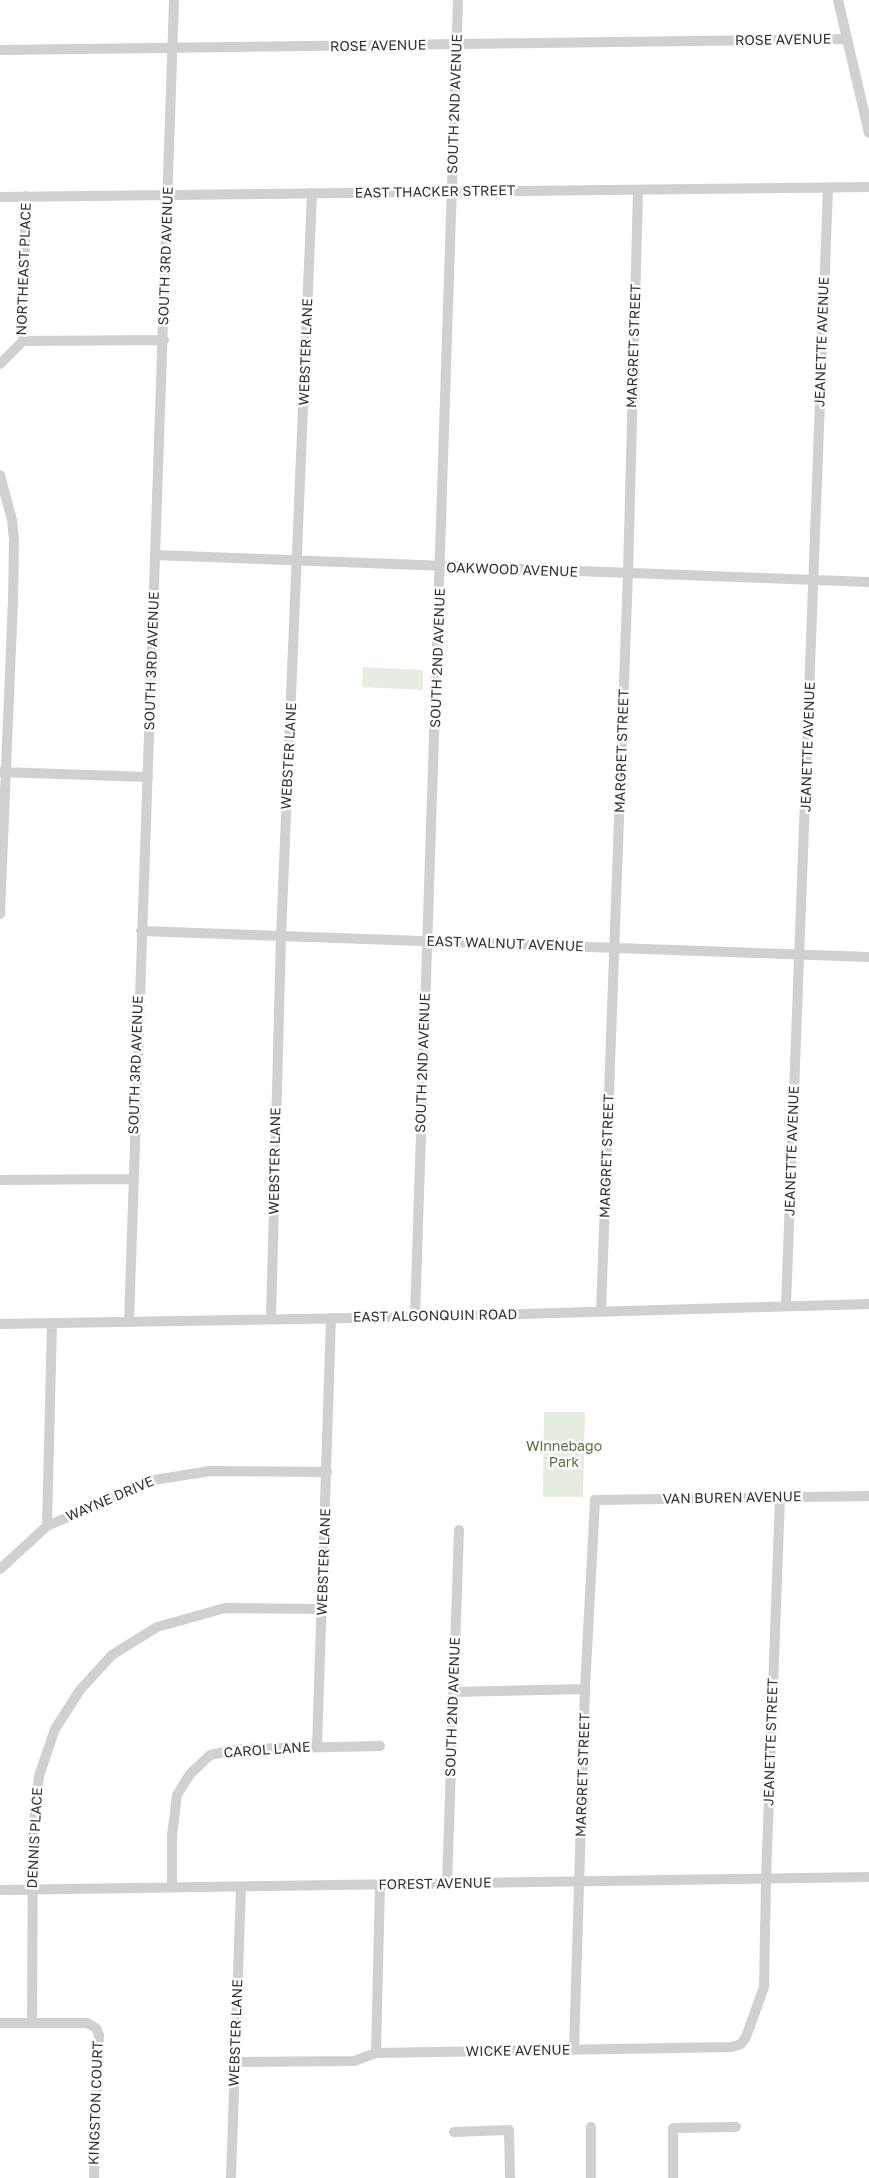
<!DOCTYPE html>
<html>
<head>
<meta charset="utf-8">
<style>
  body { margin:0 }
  canvas { display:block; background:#fff }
</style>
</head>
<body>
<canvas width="869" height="2178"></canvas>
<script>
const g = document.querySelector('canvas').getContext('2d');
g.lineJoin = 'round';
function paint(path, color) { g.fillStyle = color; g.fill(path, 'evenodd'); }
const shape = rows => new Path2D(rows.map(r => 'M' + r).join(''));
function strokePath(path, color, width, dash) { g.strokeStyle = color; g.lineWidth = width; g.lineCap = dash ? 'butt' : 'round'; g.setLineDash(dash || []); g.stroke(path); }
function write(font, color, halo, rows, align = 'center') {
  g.font = font + ' "Golos Text",sans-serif'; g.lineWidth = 5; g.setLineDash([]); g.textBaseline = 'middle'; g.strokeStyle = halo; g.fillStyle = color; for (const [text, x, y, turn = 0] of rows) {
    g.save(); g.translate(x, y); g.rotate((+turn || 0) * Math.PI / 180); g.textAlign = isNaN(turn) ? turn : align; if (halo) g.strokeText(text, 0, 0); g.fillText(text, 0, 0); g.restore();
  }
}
paint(shape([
  [363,667,423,670,423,690,362,687],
  [544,1412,585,1412,583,1497,543,1497]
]), '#e6ecdf');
strokePath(shape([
  [838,0,869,133],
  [0,50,846,39],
  [0,197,869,187],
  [23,341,164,340],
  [0,364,23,341,26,196],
  [0,475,12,520,14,539,13,599,0,914],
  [155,555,869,582],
  [1,772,148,777],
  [141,931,869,957],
  [0,1180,132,1179],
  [786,1305,828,188],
  [601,1311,628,573,638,191],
  [415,1317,458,0],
  [271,1319,281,936,312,193],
  [129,1321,174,0],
  [0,1324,415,1317,869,1304],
  [47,1526,52,1323],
  [0,1569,47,1526,154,1480,210,1471,327,1472],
  [454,1692,585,1689],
  [317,1746,331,1318],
  [447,1884,459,1530],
  [172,1888,172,1836,177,1795,190,1774,210,1755,239,1749,380,1746],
  [0,1890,869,1877],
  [0,2023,87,2023,96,2028,99,2035,94,2178],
  [32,2023,33,1829,39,1776,55,1729,80,1690,112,1655,157,1627,225,1608,322,1609],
  [574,2050,585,1689,595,1500,869,1496],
  [376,2053,380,1885],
  [235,2062,354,2061,376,2053,732,2047,741,2044,746,2037,764,1987,766,1879,780,1497],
  [591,2127,591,2178],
  [454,2132,509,2130,510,2178],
  [231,2178,241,1887],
  [673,2178,673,2128,736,2127]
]), '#d0d0d0', 10);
write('14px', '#333', '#fff', [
  ["ROSE AVENUE",783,40,-1],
  ["ROSE AVENUE",378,46,-1],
  ["SOUTH 2ND AVENUE",455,104,-88],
  ["EAST THACKER STREET",435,192,-1],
  ["SOUTH 3RD AVENUE",166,256,-88],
  ["NORTHEAST PLACE",24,269,-88],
  ["JEANETTE AVENUE",822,342,-88],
  ["MARGRET STREET",634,346,-88],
  ["WEBSTER LANE",306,352,-88],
  ["OAKWOOD AVENUE",512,570,2],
  ["SOUTH 2ND AVENUE",438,658,-88],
  ["SOUTH 3RD AVENUE",152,661,-88],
  ["JEANETTE AVENUE",808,747,-88],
  ["MARGRET STREET",622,751,-88],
  ["WEBSTER LANE",289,756,-87],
  ["EAST WALNUT AVENUE",505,944,2],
  ["SOUTH 2ND AVENUE",423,1063,-88],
  ["SOUTH 3RD AVENUE",136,1065,-88],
  ["JEANETTE AVENUE",792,1151,-88],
  ["MARGRET STREET",607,1156,-88],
  ["WEBSTER LANE",275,1161,-89],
  ["EAST ALGONQUIN ROAD",435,1316,-1],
  ["VAN BUREN AVENUE",732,1498,-1],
  ["WAYNE DRIVE",110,1499,-23],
  ["WEBSTER LANE",324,1562,-88],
  ["SOUTH 2ND AVENUE",453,1707,-88],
  ["JEANETTE STREET",771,1742,-88],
  ["CAROL LANE",267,1750,-4],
  ["MARGRET STREET",583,1775,-88],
  ["DENNIS PLACE",35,1838,-87],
  ["FOREST AVENUE",435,1884,-1],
  ["WEBSTER LANE",236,2033,-88],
  ["WICKE AVENUE",518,2051,-1],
  ["KINGSTON COURT",96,2103,-88]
]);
write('14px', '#56703f', '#fff', [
  ["Winnebago",564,1447],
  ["Park",564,1463]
]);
</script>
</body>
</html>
